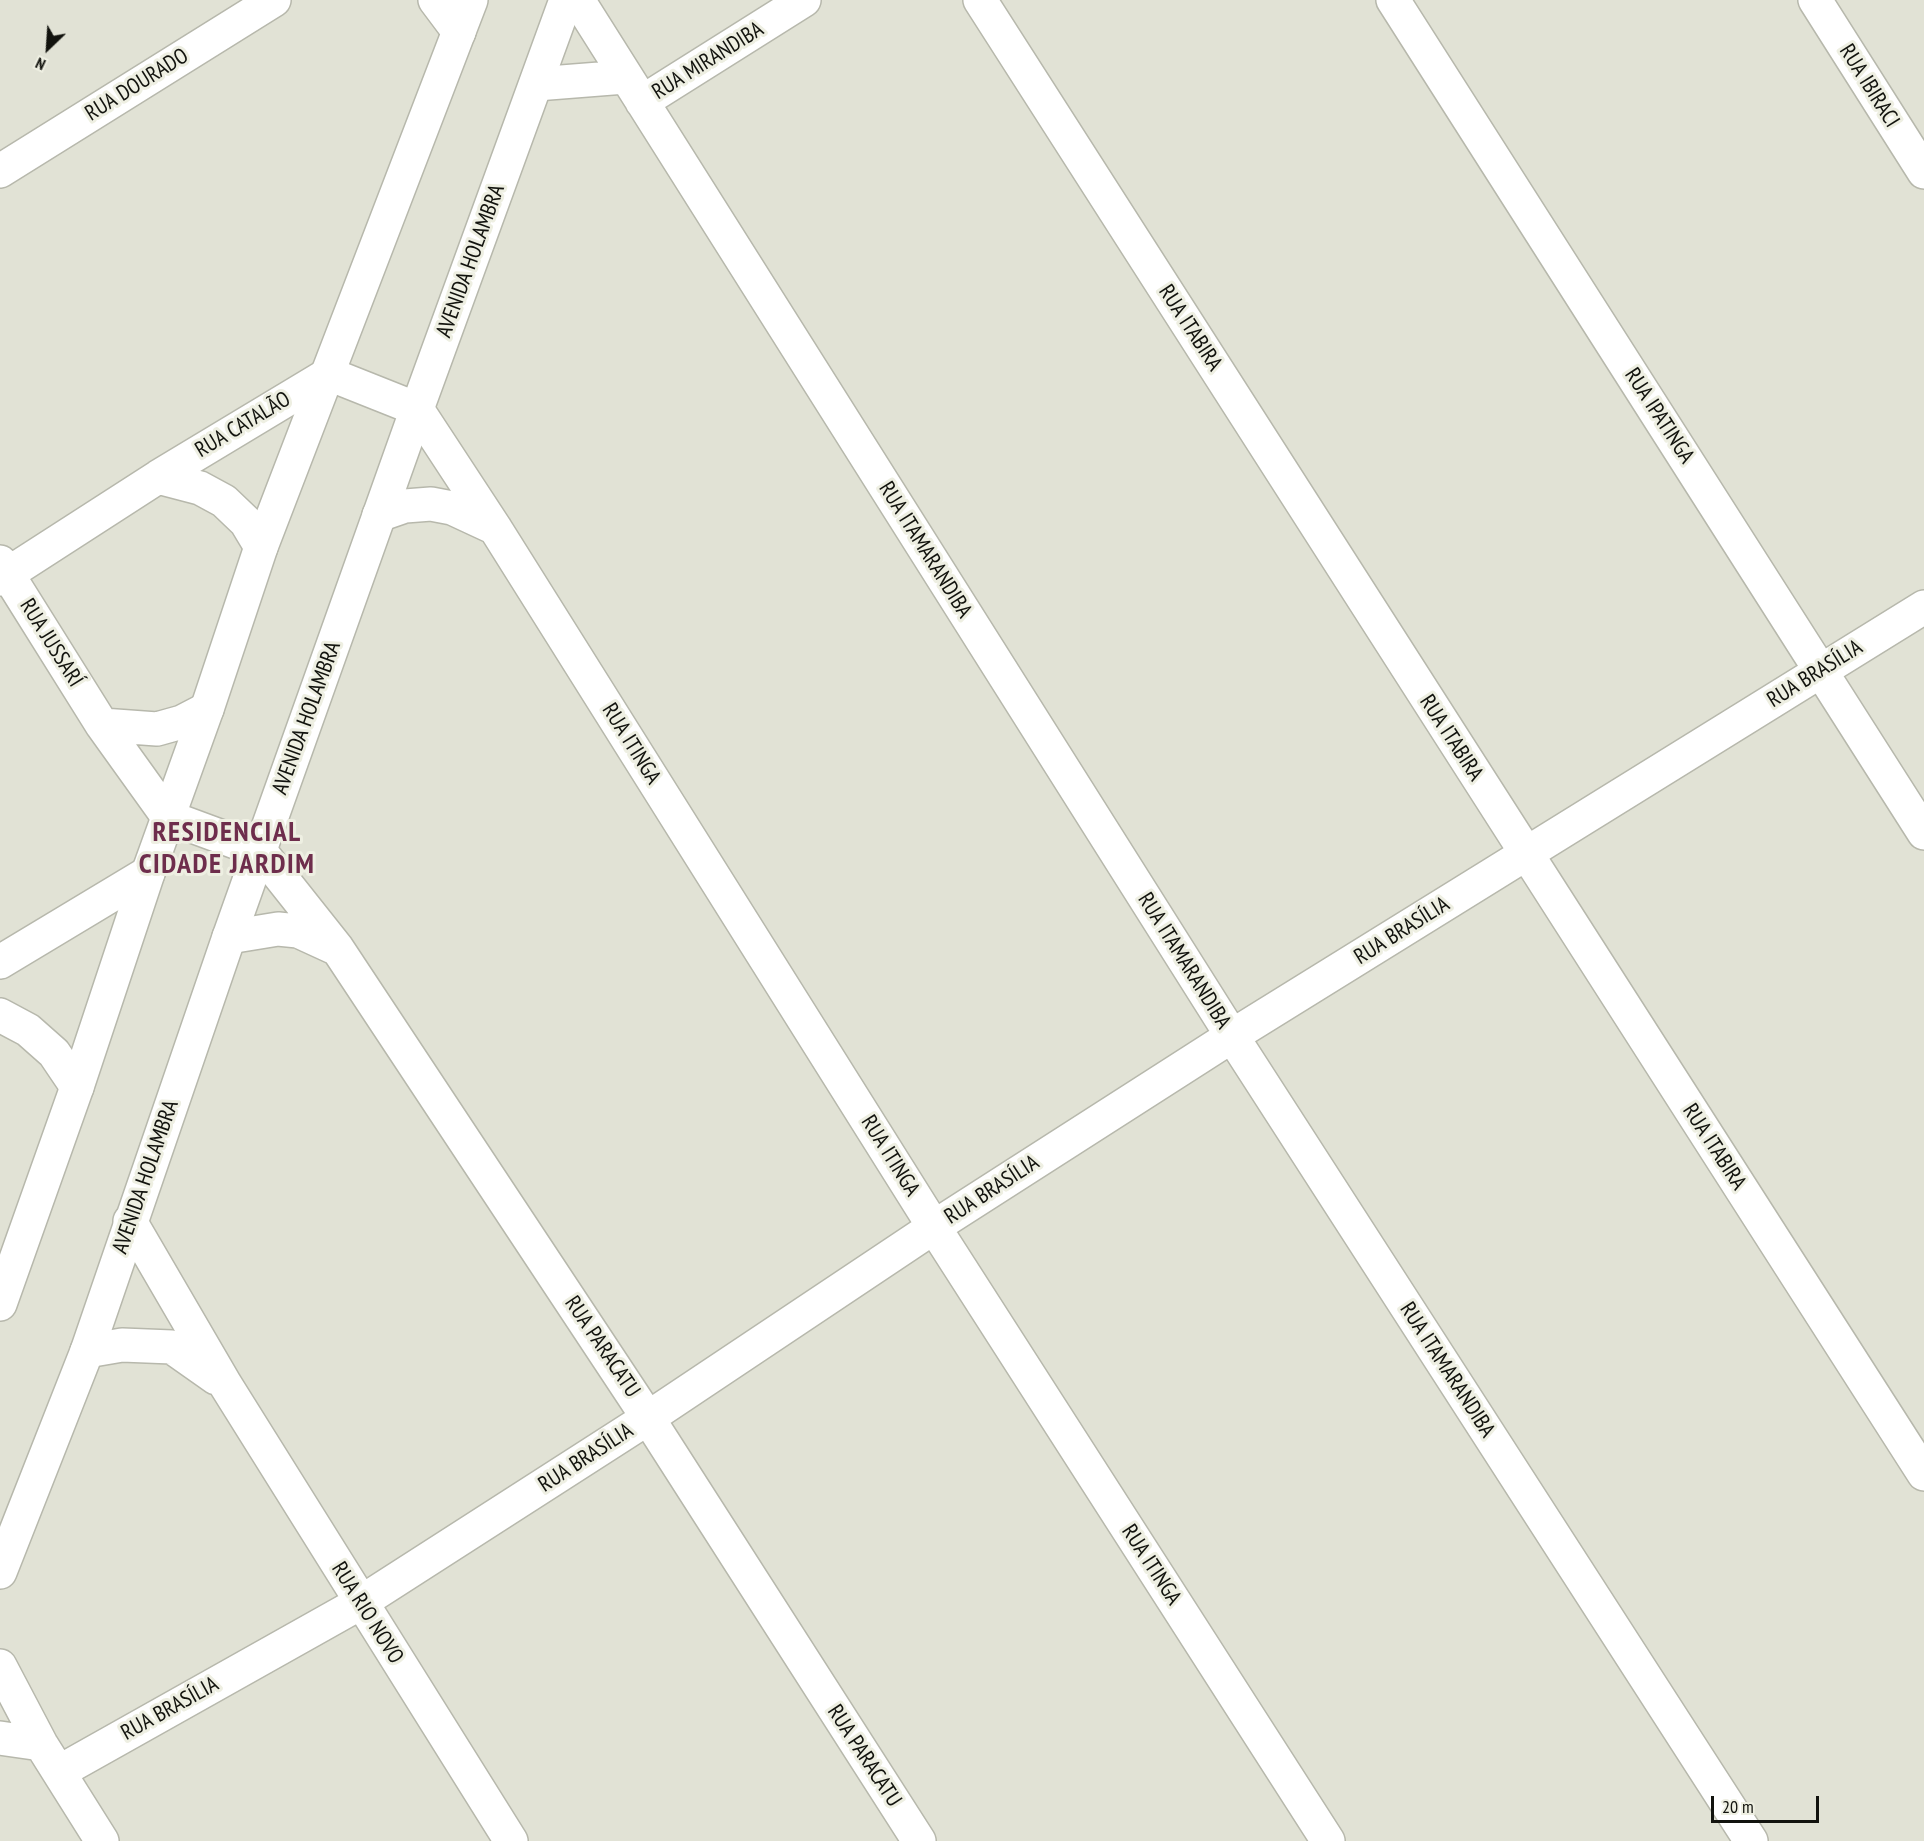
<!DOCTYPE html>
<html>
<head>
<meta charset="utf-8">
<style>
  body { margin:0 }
  #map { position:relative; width:1924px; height:1841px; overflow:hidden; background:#e1e2d5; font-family:"PT Sans Narrow",sans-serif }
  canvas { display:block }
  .north { position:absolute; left:18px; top:18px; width:60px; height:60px; -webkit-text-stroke:4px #eeefe2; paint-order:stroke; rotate:205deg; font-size:16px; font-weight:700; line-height:24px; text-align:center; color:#12130e }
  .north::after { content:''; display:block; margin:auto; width:21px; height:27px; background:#12130e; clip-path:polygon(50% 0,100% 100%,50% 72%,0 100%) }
  .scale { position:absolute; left:1711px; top:1796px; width:108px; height:27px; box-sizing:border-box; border:3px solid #12130e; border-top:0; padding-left:8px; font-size:18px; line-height:21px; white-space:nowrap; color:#12130e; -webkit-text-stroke:4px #eeefe2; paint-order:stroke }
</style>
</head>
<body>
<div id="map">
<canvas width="1924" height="1841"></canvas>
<div class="north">N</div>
<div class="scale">20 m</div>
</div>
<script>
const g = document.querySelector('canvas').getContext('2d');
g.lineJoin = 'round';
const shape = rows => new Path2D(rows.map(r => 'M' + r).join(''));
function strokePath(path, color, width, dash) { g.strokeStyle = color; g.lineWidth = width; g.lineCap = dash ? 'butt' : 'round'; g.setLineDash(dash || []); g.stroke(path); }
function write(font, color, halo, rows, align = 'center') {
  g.font = font + ' "PT Sans Narrow",sans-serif'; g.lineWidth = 6; g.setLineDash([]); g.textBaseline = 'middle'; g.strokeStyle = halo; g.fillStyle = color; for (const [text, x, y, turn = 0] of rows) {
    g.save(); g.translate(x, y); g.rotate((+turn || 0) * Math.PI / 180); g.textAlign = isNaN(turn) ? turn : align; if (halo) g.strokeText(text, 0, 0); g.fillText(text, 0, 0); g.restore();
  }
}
const minor = shape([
  [435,0,459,32],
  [578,0,1232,1036,1751,1841],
  [980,0,1924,1474],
  [1393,0,1924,833],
  [1815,0,1924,172],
  [536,84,625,77],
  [642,102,804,0],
  [0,171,274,0],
  [417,409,495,528,934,1227,1328,1841],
  [158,477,200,488,224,501,246,522,261,547],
  [379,515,405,506,431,504,452,508,495,528],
  [0,562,102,725,168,817],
  [0,579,158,477,329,374],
  [102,725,157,729,182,722,207,709],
  [260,851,337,948,648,1418,919,1841],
  [229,937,278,929,298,931,335,948],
  [0,962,148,873],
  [0,1015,28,1030,54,1053,77,1087],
  [130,1221,225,1384,511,1841],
  [87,1351,122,1345,172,1347,216,1378],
  [0,1666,41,1744,102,1841],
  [0,1738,41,1744],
  [59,1772,360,1603,648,1418,934,1227,1232,1036,1924,607]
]);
const tertiary = shape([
  [329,374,417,409],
  [168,817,260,851],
  [0,1304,77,1087,148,873,207,709,261,547,471,0],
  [0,1572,87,1351,229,937,417,409,566,0]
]);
strokePath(minor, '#b7b8ac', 36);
strokePath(tertiary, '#b7b8ac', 36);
strokePath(minor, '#fff', 33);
strokePath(tertiary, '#fff', 33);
write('22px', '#12130e', '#eeefe2', [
  ["RUA MIRANDIBA",708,61,-32],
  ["RUA DOURADO",137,85,-32],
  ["RUA IBIRACI",1869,86,58],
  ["AVENIDA HOLAMBRA",471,261,-70],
  ["RUA ITABIRA",1190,328,57],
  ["RUA IPATINGA",1659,416,57],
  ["RUA CATALÃO",243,425,-31],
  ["RUA ITAMARANDIBA",925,550,58],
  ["RUA JUSSARÍ",51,643,58],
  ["RUA BRASÍLIA",1815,674,-32],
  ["AVENIDA HOLAMBRA",307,718,-70],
  ["RUA ITABIRA",1451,738,57],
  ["RUA ITINGA",631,744,58],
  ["RUA BRASÍLIA",1402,931,-32],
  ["RUA ITAMARANDIBA",1184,961,58],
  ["RUA ITABIRA",1714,1147,57],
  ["RUA ITINGA",890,1156,58],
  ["AVENIDA HOLAMBRA",146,1177,-71],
  ["RUA BRASÍLIA",992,1190,-33],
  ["RUA PARACATU",602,1347,56],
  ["RUA ITAMARANDIBA",1447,1370,57],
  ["RUA BRASÍLIA",586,1458,-33],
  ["RUA ITINGA",1151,1565,57],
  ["RUA RIO NOVO",367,1613,58],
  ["RUA BRASÍLIA",170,1709,-29],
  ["RUA PARACATU",864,1756,57]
]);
g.letterSpacing = '1.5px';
write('bold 28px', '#6e2d4c', '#eeefe2', [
  ["RESIDENCIAL",227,833],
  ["CIDADE JARDIM",227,865]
]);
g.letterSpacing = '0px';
</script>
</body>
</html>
